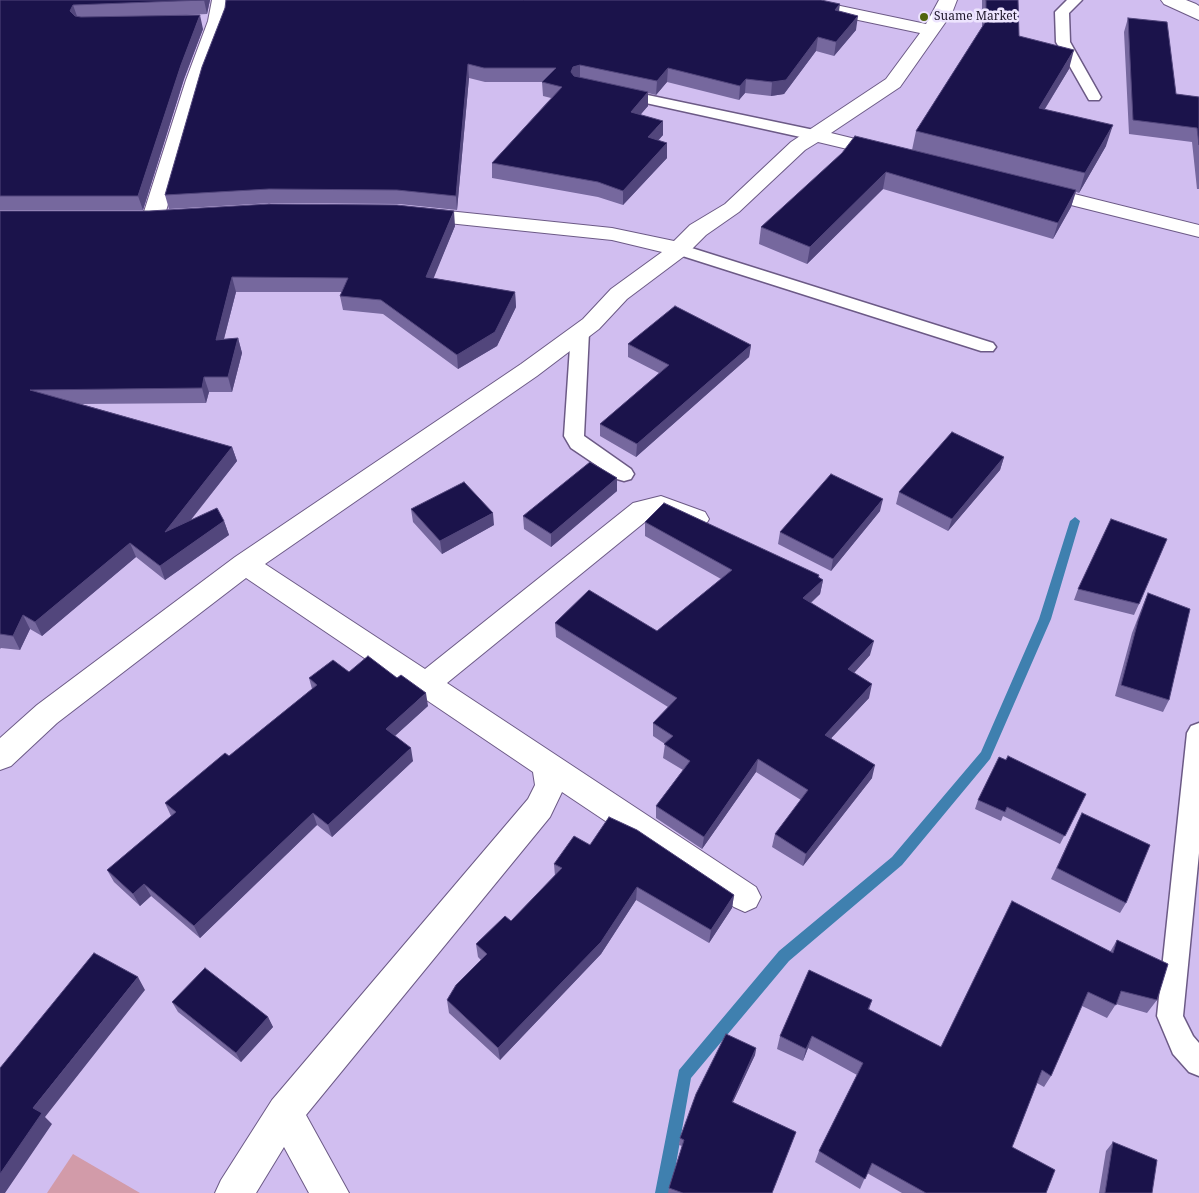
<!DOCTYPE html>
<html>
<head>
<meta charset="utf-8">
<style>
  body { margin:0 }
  canvas { display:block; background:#d1bef0 }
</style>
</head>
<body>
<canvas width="1199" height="1193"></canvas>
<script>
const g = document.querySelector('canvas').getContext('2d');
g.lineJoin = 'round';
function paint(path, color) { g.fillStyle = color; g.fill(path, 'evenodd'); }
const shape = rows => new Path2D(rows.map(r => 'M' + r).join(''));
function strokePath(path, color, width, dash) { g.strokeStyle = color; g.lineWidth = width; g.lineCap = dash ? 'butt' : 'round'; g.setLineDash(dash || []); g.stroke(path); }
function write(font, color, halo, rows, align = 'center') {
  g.font = font + ' "Noto Serif",serif'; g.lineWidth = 5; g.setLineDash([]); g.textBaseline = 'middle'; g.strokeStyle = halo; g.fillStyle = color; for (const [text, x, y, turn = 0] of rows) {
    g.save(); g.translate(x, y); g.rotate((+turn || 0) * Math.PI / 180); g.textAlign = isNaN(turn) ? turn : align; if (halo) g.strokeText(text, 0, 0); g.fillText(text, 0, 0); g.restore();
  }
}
paint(shape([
  [73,1154,140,1193,47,1193]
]), '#d29ba9');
paint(shape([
  [1075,517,1080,521,1051,619,990,759,902,865,789,961,691,1078,671,1193,655,1193,679,1070,779,951,892,857,981,752,1039,619,1070,521,1075,517]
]), '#3f80af');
const service = shape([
  [1067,0,1082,0,1069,13,1070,42,1101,97,1099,100,1089,100,1056,42,1055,12,1067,0],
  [619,89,814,130,822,135,814,140,614,96,612,93,614,90,619,89],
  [679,244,993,343,996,347,993,351,981,351,673,253,671,249,673,245,679,244],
  [580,326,586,328,589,332,584,436,631,469,634,474,631,479,624,481,617,479,571,448,564,436,571,332,574,328,580,326],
  [1199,723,1199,853,1183,1016,1193,1036,1199,1043,1199,1076,1189,1072,1173,1054,1157,1016,1187,733,1191,726,1199,723]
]);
const minor = shape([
  [212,0,230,0,226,21,204,80,164,218,160,222,153,224,146,222,142,218,186,80,208,21,212,0],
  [778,0,812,0,926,24,939,0,957,0,952,13,900,87,831,133,892,148,895,152,892,156,885,158,818,142,805,150,739,212,706,235,687,254,627,299,599,329,537,376,265,564,425,669,633,503,661,496,705,512,709,519,705,526,696,529,660,515,651,517,447,683,756,887,761,897,756,907,745,912,734,907,562,792,550,817,306,1115,349,1193,309,1193,284,1147,256,1193,215,1193,221,1180,272,1100,528,799,535,785,533,772,246,578,57,723,11,766,0,770,0,738,37,705,235,557,521,364,583,319,611,289,662,252,612,240,419,220,412,218,408,214,412,210,419,208,612,228,674,241,690,225,725,204,791,142,886,79,920,33,787,5,781,4,778,0],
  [1161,0,1186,0,1196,4,1199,6,1199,20,1164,4,1161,0],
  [1038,185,1199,225,1199,237,1031,195,1028,191,1031,187,1038,185]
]);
strokePath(service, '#6c5a86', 3);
strokePath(minor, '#6c5a86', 2);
paint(service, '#fff');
paint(minor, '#fff');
paint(shape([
  [0,0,210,0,207,14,166,16,203,29,184,79,143,210,0,210],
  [982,0,1018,0,1019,36,1069,69,1045,109,1106,146,1079,193,1076,192,1071,207,1053,239,883,189,807,264,759,244,761,227,912,150,916,131,982,27],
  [225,8,839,11,856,30,834,56,816,51,784,94,771,96,745,93,739,100,667,82,656,95,648,93,648,106,640,114,663,135,658,141,667,143,667,158,623,205,598,197,492,178,492,163,551,98,543,96,542,82,485,82,469,78,457,210,399,204,272,203,169,209,165,195],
  [1128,18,1176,94,1199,97,1199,189,1197,189,1192,142,1129,134,1124,32],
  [0,211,455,226,433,278,515,292,516,307,497,346,458,369,383,314,343,310,340,296,342,292,236,292,224,339,238,338,242,353,232,392,209,392,206,403,81,404,232,447,237,461,191,520,224,521,229,535,165,580,136,557,42,636,30,629,20,650,1,648,0,649],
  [628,344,751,345,749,357,636,457,600,436,600,424,659,373,628,357],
  [1004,457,1000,470,948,531,896,504,899,492],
  [617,478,617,491,551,547,524,529,523,516],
  [411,509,494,525,442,554,413,522],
  [880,511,831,571,778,544,780,532],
  [645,522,819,577,823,580,820,594,811,603,870,655,854,673,869,698,831,738,872,778,803,866,772,847,775,834,801,800,756,772,702,849,656,818,656,806,683,770,663,758,665,744,653,736,653,723,668,707,556,637,555,623,657,631,721,579,645,536],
  [1078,589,1139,604,1134,615,1074,600],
  [1148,593,1169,700,1163,712,1115,696,1132,633,1143,605],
  [349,672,428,706,395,736,413,761,332,837,317,825,200,938,151,896,140,906,114,882,107,870,171,816,165,803,229,756,312,689,309,678],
  [1086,794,1060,844,1003,816,1001,821,975,809,978,800],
  [1082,813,1126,903,1120,913,1051,879],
  [590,845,734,895,732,908,709,943,636,900,601,954,500,1060,449,1013,447,1000,481,960,478,957,476,944,511,921,555,876,554,864],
  [1117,940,1157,1000,1147,1013,1116,1004,1107,1018,1082,1006,1051,1076,1044,1087,1037,1083,1012,1147,1046,1193,902,1193,867,1173,860,1189,815,1162,819,1151,857,1075,808,1048,803,1061,777,1049,780,1036,872,1000,869,1010,941,1047,1110,952],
  [172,1002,268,1017,273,1027,241,1062,178,1012],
  [756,1048,755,1055,733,1102,796,1132,772,1193,668,1193,669,1188,682,1146,679,1145,680,1138],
  [1113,1142,1152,1193,1099,1193,1106,1151]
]), '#76689e');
paint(shape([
  [204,0,210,0,207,14],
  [840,4,838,18,835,10],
  [73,5,78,19,70,11],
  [200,15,203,29,184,79,143,210,138,196,181,65],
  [858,16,856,30,834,56,836,42],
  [818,37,816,51,784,94,771,96,772,82],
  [1074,50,1069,69,1033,128,1039,108],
  [468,64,469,78,457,210,456,196],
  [580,65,580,79,573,81,571,72,573,67],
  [668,68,667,82,656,95,657,81],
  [746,79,745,93,739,100,740,86],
  [648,92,648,106,631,126,631,112],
  [663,121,663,135,647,152,648,137],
  [1113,125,1106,146,1079,193,1085,173],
  [667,143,667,158,623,205,623,191],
  [886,172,883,189,807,264,810,247],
  [1076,190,1071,207,1053,239,1058,223],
  [454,211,455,226,428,292,426,277],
  [232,277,236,292,220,354,216,340],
  [515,292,516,307,497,346,458,369,457,355],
  [238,338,242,353,232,392,228,377],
  [751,345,749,357,636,457,637,444],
  [204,377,209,392,206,403,202,388],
  [232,447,237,461,170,546,165,532],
  [1004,457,1000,470,948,531,952,519],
  [617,478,617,491,551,547,551,534],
  [883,499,880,511,831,571,833,559],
  [493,513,494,525,442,554,440,541],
  [224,521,229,535,165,580,160,566],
  [130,543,136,557,42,636,35,622],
  [819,575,817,585,823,580,820,594,800,612,803,598],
  [23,615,30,629,20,650,13,636],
  [874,641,870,655,845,683,848,669],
  [872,684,869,698,822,748,825,735],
  [426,693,428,706,388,742,386,729],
  [411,748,413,761,332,837,328,825],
  [758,759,756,772,702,849,704,837],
  [875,765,872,778,803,866,806,854],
  [313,813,317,825,200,938,194,926],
  [144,884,151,896,140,906,133,894],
  [637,887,636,900,601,954,500,1060,498,1048],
  [734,895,732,908,709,943,711,930],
  [138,977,145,990,45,1117,52,1124,5,1193,0,1193,0,1174,33,1108],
  [268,1017,273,1027,241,1062,236,1053],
  [812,1036,808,1048,803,1061,806,1049],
  [756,1048,755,1055,730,1108,732,1102]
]), '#52467c');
const building = shape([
  [0,0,204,0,73,5,70,11,75,16,81,17,200,15,181,65,138,196,0,196,0,0],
  [226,0,821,0,840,4,835,10,858,16,836,42,818,37,786,80,772,82,746,79,740,86,668,68,657,81,580,65,573,67,571,72,574,76,648,92,631,112,663,121,648,137,667,143,623,191,598,182,492,163,562,87,542,82,556,68,484,68,468,64,456,196,397,190,269,189,165,195,202,67,225,8,226,0],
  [986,0,1018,0,1019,36,1074,50,1039,108,1113,125,1085,173,916,131,986,21,986,0],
  [1128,18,1167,22,1176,94,1199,97,1199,145,1197,128,1133,120,1128,18],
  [855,136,1076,190,1058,223,886,172,810,247,761,227,842,153,855,136],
  [269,204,397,205,454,211,426,277,515,292,495,332,457,355,381,300,340,296,348,278,232,277,216,340,238,338,228,377,204,377,202,388,30,390,232,447,165,532,217,508,224,521,160,566,130,543,35,622,23,615,13,636,0,634,0,211,149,211,269,204],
  [675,306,751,345,637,444,600,424,669,365,628,344,675,306],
  [952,432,1004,457,952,519,899,492,952,432],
  [590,462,617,478,551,534,523,516,590,462],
  [831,474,883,499,833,559,780,532,831,474],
  [464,482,493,513,440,541,411,509,464,482],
  [664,503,819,575,818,577,823,580,803,598,874,641,848,669,872,684,825,735,875,765,806,854,775,834,808,790,758,759,704,837,656,806,690,761,664,744,673,736,653,723,677,698,555,623,589,590,657,631,732,570,645,522,664,503],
  [1111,519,1167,539,1139,604,1078,589,1111,519],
  [1148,593,1190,609,1169,700,1121,685,1138,621,1148,593],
  [368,656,397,678,401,675,426,693,386,729,411,748,328,825,313,813,194,926,144,884,133,894,107,870,176,812,165,803,225,753,229,756,317,685,309,678,333,660,349,672,368,656],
  [1008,756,1086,794,1065,836,1007,807,1005,812,978,800,999,757,1006,760,1008,756],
  [1082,813,1150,845,1126,903,1057,868,1082,813],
  [609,817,637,830,734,895,711,930,637,887,601,942,498,1048,447,1000,456,985,487,954,476,944,505,916,511,921,562,868,554,864,574,836,590,845,609,817],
  [1012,901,1113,953,1117,940,1168,964,1157,1000,1121,991,1116,1005,1088,992,1051,1076,1042,1070,1012,1147,1055,1170,1046,1193,926,1193,872,1163,865,1179,819,1151,863,1063,812,1036,806,1049,780,1036,809,970,872,1000,868,1009,941,1047,1012,901],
  [94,953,138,977,33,1108,42,1113,0,1174,0,1068,94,953],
  [205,968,268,1017,236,1053,172,1002,205,968],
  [726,1034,756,1048,732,1102,796,1132,772,1193,683,1193,669,1188,684,1140,680,1138,696,1094,726,1034],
  [1113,1142,1157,1160,1152,1193,1105,1193,1113,1142]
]);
paint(building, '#1b134b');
strokePath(building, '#52467c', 1);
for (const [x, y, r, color] of [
  [924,17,5,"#50640e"]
]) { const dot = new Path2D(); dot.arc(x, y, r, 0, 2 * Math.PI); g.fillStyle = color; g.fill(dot); strokePath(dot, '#ede4fe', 2); }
write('12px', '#1d1628', '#ede4fe', [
  ["Suame Market",934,17]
], 'left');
</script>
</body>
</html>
